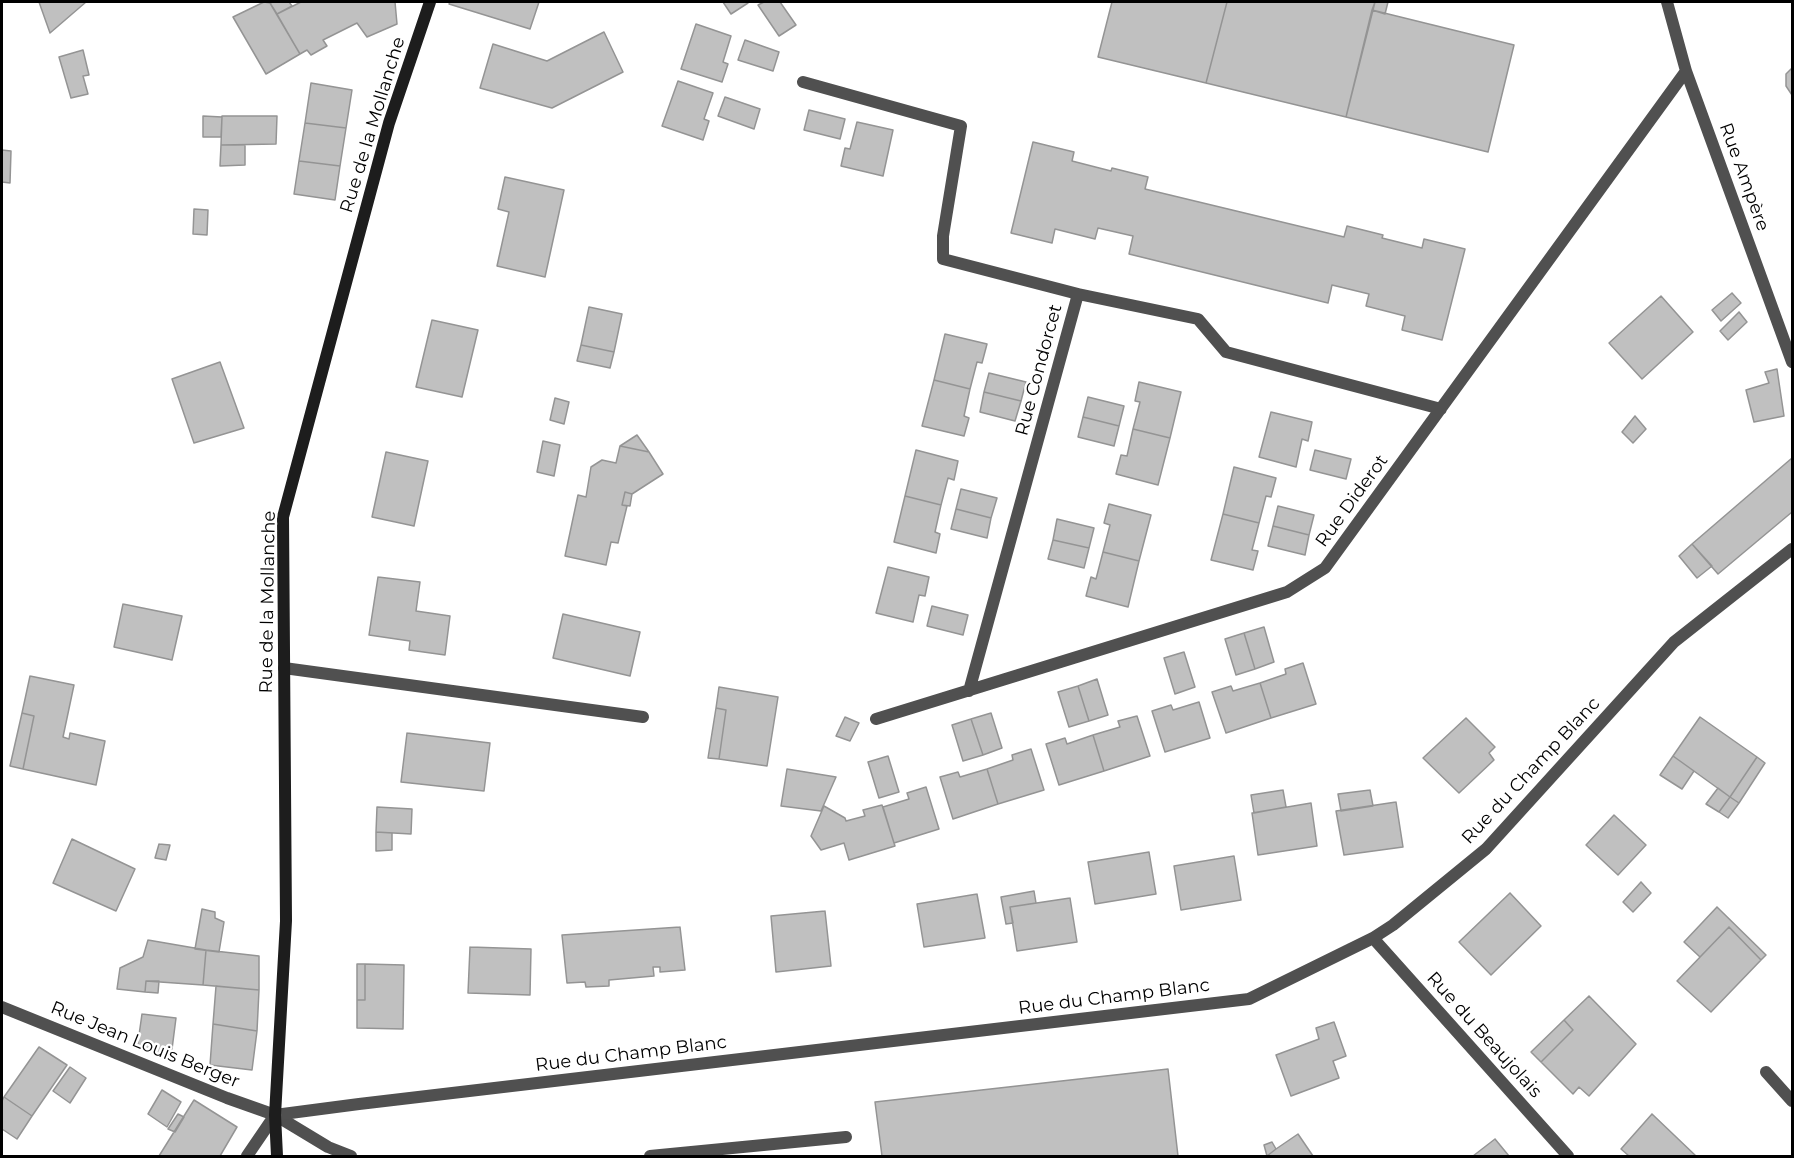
<!DOCTYPE html>
<html>
<head>
<meta charset="utf-8">
<style>
  body { margin:0 }
  #map { position:relative; width:1794px; height:1158px; overflow:hidden; background:#fff; font-family:Montserrat,sans-serif }
  canvas { display:block }
  .frame { position:absolute; inset:0; border:3px solid #000; pointer-events:none }
</style>
</head>
<body>
<div id="map">
<canvas width="1794" height="1158"></canvas>
<div class="frame"></div>
</div>
<script>
const g = document.querySelector('canvas').getContext('2d');
g.lineJoin = 'round';
function paint(path, color) { g.fillStyle = color; g.fill(path, 'evenodd'); }
const shape = rows => new Path2D(rows.map(r => 'M' + r).join(''));
function strokePath(path, color, width, dash) { g.strokeStyle = color; g.lineWidth = width; g.lineCap = dash ? 'butt' : 'round'; g.setLineDash(dash || []); g.stroke(path); }
function write(font, color, halo, rows, align = 'center') {
  g.font = font + ' Montserrat,sans-serif'; g.lineWidth = 5; g.setLineDash([]); g.textBaseline = 'middle'; g.strokeStyle = halo; g.fillStyle = color; for (const [text, x, y, turn = 0] of rows) {
    g.save(); g.translate(x, y); g.rotate((+turn || 0) * Math.PI / 180); g.textAlign = isNaN(turn) ? turn : align; if (halo) g.strokeText(text, 0, 0); g.fillText(text, 0, 0); g.restore();
  }
}
const building = shape([
  [39,2,86,2,50,33,39,2],
  [264,2,270,3,300,54,266,74,233,17,264,2],
  [273,2,289,2,292,6,277,14,270,3,273,2],
  [301,2,395,2,397,24,367,37,357,23,323,40,327,46,311,55,307,50,300,54,277,14,301,2],
  [450,2,539,2,530,29,449,4,450,2],
  [723,2,746,2,748,3,731,14,723,2],
  [764,2,780,2,796,25,779,36,758,5,764,2],
  [1112,2,1227,2,1206,83,1098,57,1112,2],
  [1227,2,1375,2,1346,117,1206,83,1227,2],
  [1375,2,1388,2,1385,14,1372,10,1375,2],
  [1372,10,1514,45,1488,152,1346,117,1372,10],
  [696,24,731,36,723,62,728,64,722,82,681,69,696,24],
  [604,32,623,72,552,108,480,88,493,44,547,61,604,32],
  [745,40,779,52,773,71,738,60,745,40],
  [83,50,89,75,83,76,88,94,71,98,59,57,83,50],
  [1792,68,1792,95,1786,86,1786,74,1792,68],
  [678,81,713,93,704,119,709,121,703,140,662,126,678,81],
  [311,83,352,90,346,128,305,123,311,83],
  [725,97,760,109,754,129,718,116,725,97],
  [809,110,845,119,840,139,804,130,809,110],
  [203,116,222,117,221,137,203,137,203,116],
  [222,116,277,116,276,144,221,145,222,116],
  [857,122,893,130,883,176,841,166,845,148,850,149,857,122],
  [305,123,346,128,340,166,299,161,305,123],
  [1033,142,1074,152,1072,161,1111,171,1112,168,1148,177,1145,189,1344,237,1347,226,1383,235,1382,238,1422,248,1424,239,1465,249,1442,340,1402,330,1405,316,1366,306,1369,294,1332,285,1328,303,1129,254,1133,236,1098,228,1095,239,1055,229,1052,243,1011,233,1033,142],
  [221,145,245,145,245,165,220,166,221,145],
  [2,150,11,151,10,183,2,182,2,150],
  [299,161,340,166,335,200,294,194,299,161],
  [505,177,564,190,545,277,497,266,509,212,498,209,505,177],
  [194,209,208,210,207,235,193,234,194,209],
  [1732,293,1741,303,1721,321,1712,310,1732,293],
  [1661,296,1693,332,1642,379,1609,343,1661,296],
  [589,307,622,314,614,352,581,345,589,307],
  [1739,312,1747,322,1728,340,1720,331,1739,312],
  [432,320,478,330,462,397,416,387,432,320],
  [945,334,987,344,982,363,977,362,970,389,934,380,945,334],
  [581,345,614,352,610,368,577,361,581,345],
  [220,362,244,428,194,443,172,379,220,362],
  [1777,369,1784,416,1754,422,1746,390,1769,383,1765,372,1777,369],
  [989,373,1026,382,1021,401,984,392,989,373],
  [934,380,970,389,964,416,969,418,964,436,922,426,934,380],
  [1139,382,1181,392,1170,438,1133,429,1140,402,1135,401,1139,382],
  [984,392,1021,401,1015,421,980,412,984,392],
  [1088,397,1124,406,1119,426,1083,417,1088,397],
  [555,398,569,402,564,424,550,420,555,398],
  [1271,412,1312,422,1308,441,1302,439,1296,467,1259,457,1271,412],
  [1635,416,1646,429,1633,443,1622,432,1635,416],
  [1083,417,1119,426,1114,446,1078,437,1083,417],
  [1133,429,1170,438,1158,485,1116,474,1121,455,1127,456,1133,429],
  [637,435,649,452,620,446,637,435],
  [543,441,560,445,554,476,537,472,543,441],
  [620,446,649,452,663,474,632,494,625,492,622,505,627,506,618,543,611,542,606,565,565,556,578,495,586,497,591,467,602,460,616,463,620,446],
  [916,450,958,461,954,480,948,478,941,505,905,496,916,450],
  [1315,450,1351,459,1346,479,1310,470,1315,450],
  [386,452,428,461,414,526,372,517,386,452],
  [1792,458,1792,512,1718,574,1692,544,1792,458],
  [1234,467,1276,478,1271,497,1266,496,1259,523,1223,514,1234,467],
  [961,489,997,498,991,518,956,509,961,489],
  [625,492,632,494,630,506,622,505,625,492],
  [905,496,941,505,935,532,940,534,936,553,894,542,905,496],
  [1109,504,1151,515,1139,561,1103,552,1110,525,1104,523,1109,504],
  [1278,506,1314,515,1309,535,1273,526,1278,506],
  [956,509,991,518,987,538,951,529,956,509],
  [1223,514,1259,523,1252,550,1258,551,1253,570,1211,560,1223,514],
  [1057,519,1094,528,1089,548,1053,540,1057,519],
  [1273,526,1309,535,1305,555,1268,546,1273,526],
  [1053,540,1089,548,1084,568,1048,559,1053,540],
  [1692,544,1712,566,1697,578,1679,556,1692,544],
  [1103,552,1139,561,1128,607,1086,596,1091,577,1096,579,1103,552],
  [888,567,929,577,925,596,919,595,913,622,876,613,888,567],
  [378,577,420,582,416,611,450,616,445,655,409,650,410,641,369,635,378,577],
  [123,604,182,616,172,660,114,647,123,604],
  [932,606,968,615,963,635,927,626,932,606],
  [563,614,640,632,630,676,553,658,563,614],
  [1264,627,1274,662,1255,669,1244,633,1264,627],
  [1244,633,1255,669,1236,675,1225,639,1244,633],
  [1184,652,1195,687,1175,694,1164,658,1184,652],
  [1303,663,1316,704,1271,718,1260,683,1286,674,1285,669,1303,663],
  [30,676,74,685,63,737,69,739,70,733,105,741,96,785,23,769,34,716,22,713,30,676],
  [1097,679,1108,715,1089,721,1078,686,1097,679],
  [1260,683,1271,718,1226,733,1212,692,1231,686,1233,691,1260,683],
  [1078,686,1089,721,1069,727,1058,692,1078,686],
  [719,687,778,697,767,766,719,759,726,710,716,708,719,687],
  [1199,702,1210,738,1165,752,1152,711,1171,705,1173,710,1199,702],
  [716,708,726,710,719,759,708,758,716,708],
  [22,713,34,716,23,769,10,766,22,713],
  [991,713,1002,748,983,755,971,719,991,713],
  [1137,716,1150,756,1104,771,1093,735,1120,727,1118,721,1137,716],
  [845,717,859,723,850,741,836,736,845,717],
  [1700,717,1757,757,1730,797,1673,756,1700,717],
  [1466,718,1495,747,1489,753,1494,760,1459,793,1423,758,1466,718],
  [971,719,983,755,963,761,952,725,971,719],
  [407,733,490,743,484,791,401,782,407,733],
  [1093,735,1104,771,1059,785,1046,744,1065,738,1067,744,1093,735],
  [1031,749,1044,790,998,804,987,769,1013,760,1012,755,1031,749],
  [888,756,899,792,879,798,868,762,888,756],
  [1673,756,1694,771,1682,789,1660,775,1673,756],
  [1757,757,1765,763,1739,803,1730,797,1757,757],
  [787,769,836,777,821,811,781,806,787,769],
  [987,769,998,804,953,819,940,777,958,772,960,777,987,769],
  [926,787,939,829,894,843,883,807,909,799,907,793,926,787],
  [1718,788,1730,797,1719,812,1706,804,1718,788],
  [1283,790,1286,807,1254,813,1251,795,1283,790],
  [1370,790,1373,806,1341,811,1338,794,1370,790],
  [1730,797,1739,803,1728,818,1719,812,1730,797],
  [1396,802,1403,847,1344,855,1336,811,1396,802],
  [1311,803,1317,846,1258,855,1252,813,1311,803],
  [882,805,895,846,849,860,844,843,821,850,811,836,824,806,845,818,846,821,865,816,863,810,882,805],
  [377,807,412,809,411,834,376,832,377,807],
  [1614,815,1646,845,1618,875,1586,845,1614,815],
  [376,832,392,833,392,850,376,851,376,832],
  [72,839,135,869,116,911,53,883,72,839],
  [159,844,170,845,166,860,155,858,159,844],
  [1149,852,1156,894,1095,904,1088,862,1149,852],
  [1234,856,1241,900,1181,910,1174,866,1234,856],
  [1641,882,1651,893,1633,912,1623,902,1641,882],
  [1034,891,1036,903,1010,907,1013,923,1006,924,1001,897,1034,891],
  [1510,893,1541,926,1491,975,1459,942,1510,893],
  [977,894,985,938,924,947,917,904,977,894],
  [1070,898,1077,942,1017,951,1010,907,1070,898],
  [1717,907,1766,955,1761,960,1729,927,1700,957,1684,942,1717,907],
  [202,909,215,912,215,918,224,922,219,952,195,949,202,909],
  [825,911,831,966,776,972,771,916,825,911],
  [680,927,685,970,660,972,660,967,653,967,654,976,609,980,609,986,586,987,585,982,567,983,562,935,680,927],
  [1729,927,1761,960,1711,1012,1677,981,1729,927],
  [148,940,206,950,203,985,146,981,145,992,117,989,120,968,143,957,148,940],
  [470,947,531,949,530,995,468,993,470,947],
  [206,950,259,956,259,990,203,985,206,950],
  [357,964,365,964,365,1000,357,1000,357,964],
  [365,964,404,965,403,1029,357,1028,357,1000,365,1000,365,964],
  [146,981,159,981,158,993,145,992,146,981],
  [216,986,259,990,257,1031,213,1024,216,986],
  [1589,996,1636,1044,1589,1096,1579,1087,1573,1094,1541,1062,1573,1030,1564,1020,1589,996],
  [142,1014,176,1018,171,1057,137,1049,142,1014],
  [1564,1020,1573,1030,1541,1062,1531,1052,1564,1020],
  [1334,1022,1346,1056,1333,1061,1339,1078,1291,1096,1276,1055,1319,1039,1316,1028,1334,1022],
  [213,1024,257,1031,252,1070,210,1065,213,1024],
  [39,1047,67,1065,32,1116,4,1097,39,1047],
  [70,1067,86,1078,70,1103,53,1091,70,1067],
  [1168,1069,1178,1156,882,1156,875,1102,1168,1069],
  [162,1090,181,1102,167,1127,148,1114,162,1090],
  [4,1097,32,1116,17,1139,2,1129,2,1101,4,1097],
  [194,1100,237,1127,220,1156,159,1156,194,1100],
  [178,1114,184,1117,175,1132,168,1129,178,1114],
  [1652,1114,1696,1156,1629,1156,1621,1149,1652,1114],
  [1298,1134,1313,1156,1267,1156,1276,1149,1298,1134],
  [1495,1139,1509,1156,1473,1156,1495,1139],
  [1272,1142,1276,1149,1267,1156,1264,1145,1272,1142]
]);
paint(building, '#c0c0c0');
strokePath(building, '#949494', 1.5);
strokePath(shape([
  [275,1115,328,1147,351,1156],
  [650,1156,846,1137]
]), '#505050', 12);
strokePath(shape([
  [1667,2,1686,71,1792,362],
  [803,82,961,126,943,236,943,259,1078,294],
  [284,668,643,717],
  [969,691,1078,294,1198,319,1226,352,1441,409],
  [876,719,1287,592,1325,568,1686,71],
  [1373,938,1568,1156],
  [2,1007,227,1098,275,1115,359,1104,1249,999,1373,938,1393,925,1486,849,1674,642,1792,549],
  [1766,1072,1792,1101],
  [247,1156,275,1115]
]), '#505050', 12);
strokePath(shape([
  [277,1156,275,1115,286,921,283,517,389,123,430,2]
]), '#1d1d1d', 12);
write('18px', '#000', '#fff', [
  ["Rue de la Mollanche",373,125,-73],
  ["Rue Ampère",1744,177,70],
  ["Rue Condorcet",1039,370,-75],
  ["Rue Diderot",1352,501,-54],
  ["Rue de la Mollanche",268,602,-89],
  ["Rue du Champ Blanc",1531,771,-47],
  ["Rue du Champ Blanc",1114,997,-7],
  ["Rue du Beaujolais",1484,1035,48],
  ["Rue Jean Louis Berger",145,1045,22],
  ["Rue du Champ Blanc",631,1054,-7]
]);
</script>
</body>
</html>
